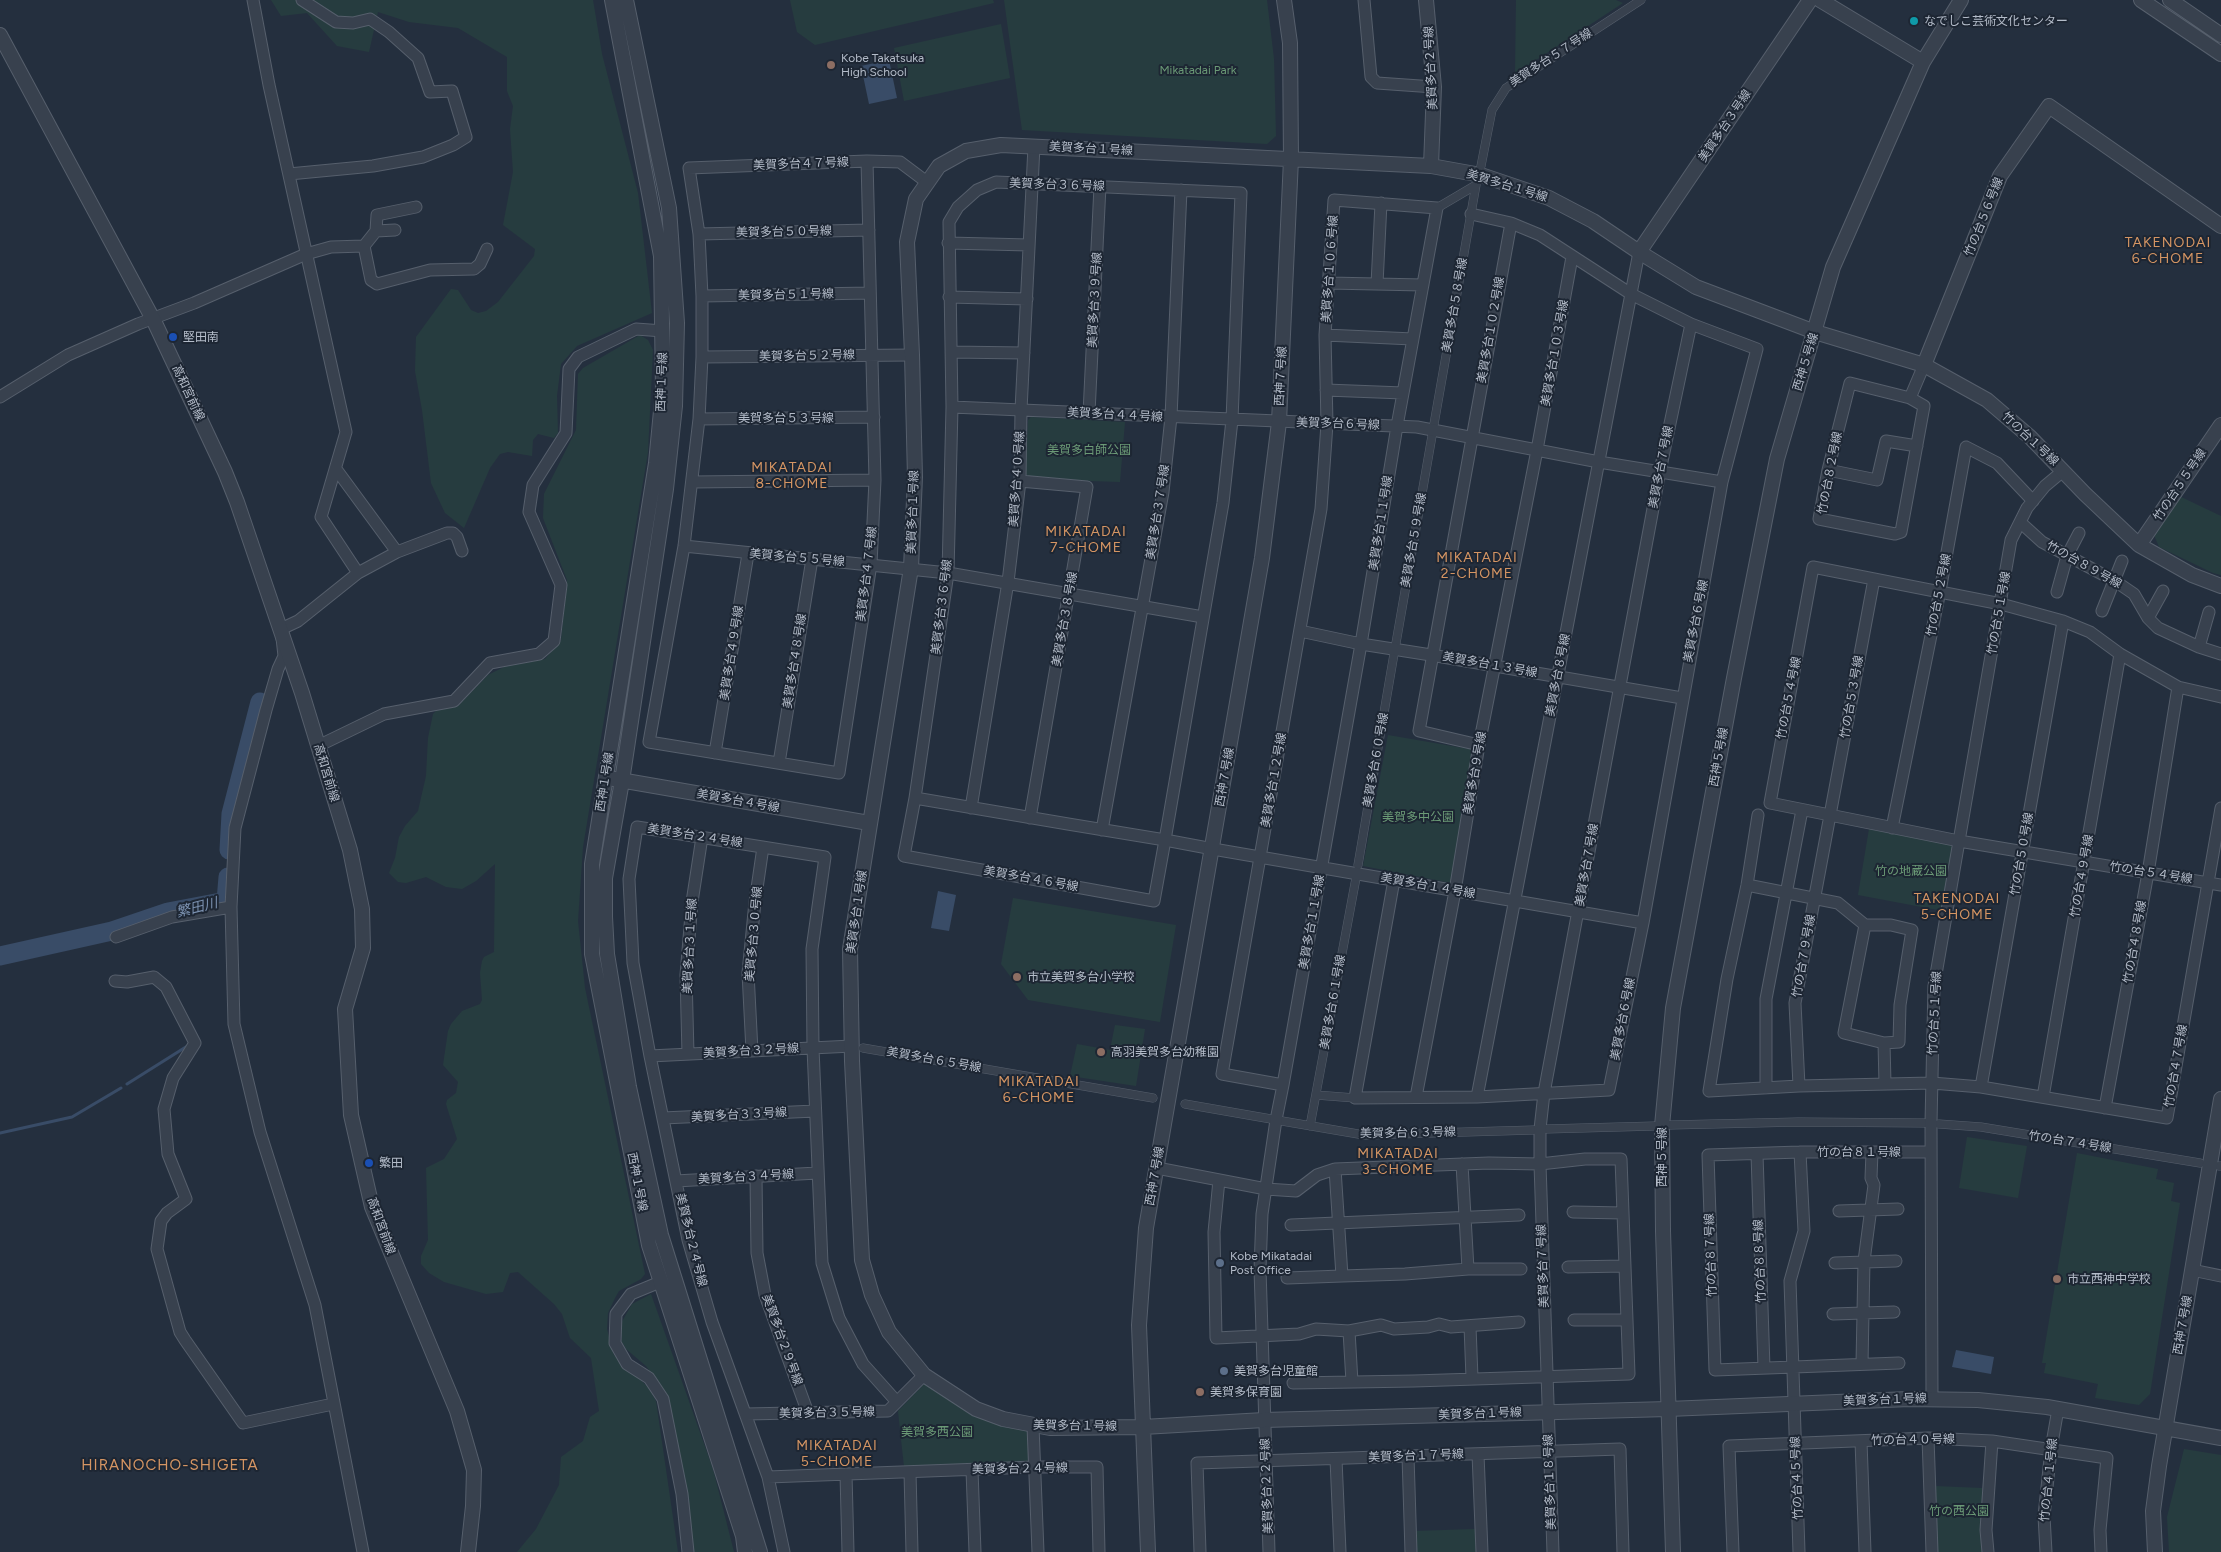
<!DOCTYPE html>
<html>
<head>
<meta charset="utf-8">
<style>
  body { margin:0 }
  canvas { display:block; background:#242f3e }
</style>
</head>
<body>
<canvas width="2221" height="1552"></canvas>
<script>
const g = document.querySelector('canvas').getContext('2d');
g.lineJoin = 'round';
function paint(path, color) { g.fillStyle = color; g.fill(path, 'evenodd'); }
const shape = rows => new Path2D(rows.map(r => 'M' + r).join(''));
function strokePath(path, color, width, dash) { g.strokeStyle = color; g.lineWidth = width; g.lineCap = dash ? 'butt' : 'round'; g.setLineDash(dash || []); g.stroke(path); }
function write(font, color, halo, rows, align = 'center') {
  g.font = font + ' Figtree,"Noto Sans JP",sans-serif'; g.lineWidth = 4; g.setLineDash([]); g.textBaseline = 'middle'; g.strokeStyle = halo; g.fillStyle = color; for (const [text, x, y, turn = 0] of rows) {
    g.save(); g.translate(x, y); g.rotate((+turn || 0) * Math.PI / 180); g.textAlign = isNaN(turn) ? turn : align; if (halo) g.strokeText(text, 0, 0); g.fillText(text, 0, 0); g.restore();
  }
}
paint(shape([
  [271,0,593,0,602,54,638,193,652,313,577,346,561,364,557,396,558,433,554,438,538,434,533,440,532,456,508,452,500,454,490,468,464,528,445,513,431,483,422,410,415,371,416,337,451,289,458,290,471,310,478,313,486,311,498,302,534,256,535,249,503,225,513,172,510,129,513,106,507,91,507,57,458,28,409,22,378,12,369,52,337,46,307,13,281,16],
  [790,0,993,0,994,3,815,45,797,32],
  [1004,0,1267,0,1274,59,1276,136,1267,144,1022,130],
  [1516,0,1616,0,1623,3,1515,74],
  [1001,24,1010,78,904,101,894,48],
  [640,335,648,340,653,350,648,452,583,847,578,921,585,988,645,1274,641,1279,619,1291,615,1298,608,1313,607,1329,614,1355,648,1387,656,1401,678,1552,517,1552,536,1529,559,1485,561,1457,583,1441,590,1417,599,1411,591,1358,570,1338,562,1314,554,1304,518,1272,510,1273,503,1292,486,1294,444,1282,429,1273,421,1264,421,1256,428,1240,426,1168,444,1159,457,1139,446,1104,447,1100,456,1093,458,1082,443,1065,448,1031,451,1024,462,1011,480,1004,482,1000,480,973,482,961,484,957,494,952,495,864,476,881,462,889,446,887,426,877,406,883,398,882,389,873,395,858,399,837,405,826,418,811,426,776,428,738,433,714,436,711,458,706,488,675,504,667,545,659,561,640,567,580,543,518,544,494,576,430,578,374,583,368],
  [1031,417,1125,422,1120,482,1031,479,1025,473,1028,420],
  [2177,495,2221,516,2221,575,2213,573,2159,547,2154,535],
  [1388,735,1475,750,1451,883,1363,866],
  [1869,829,1951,844,1954,848,1943,911,1858,895],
  [1013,898,1176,925,1160,1022,1028,1000,1001,964],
  [1115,1025,1145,1029,1136,1086,1070,1076,1077,1044,1110,1050],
  [1967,1137,2027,1146,2018,1198,1959,1188],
  [2077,1153,2158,1169,2156,1179,2174,1183,2171,1201,2180,1203,2150,1394,2139,1405,2095,1398,2098,1384,2044,1373,2046,1363,2042,1363],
  [651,1294,713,1469,734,1552,692,1552,670,1413,663,1389,646,1366,626,1349,622,1342,620,1325,632,1304],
  [924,1384,976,1415,1028,1431,1029,1459,1025,1463,904,1467,898,1411],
  [2184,1449,2221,1455,2221,1552,2169,1552,2167,1517],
  [1935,1486,1982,1488,1983,1552,1937,1552],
  [1475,1529,1476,1552,1416,1552,1415,1531]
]), '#263c3f');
paint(shape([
  [889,60,897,98,869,104,861,66],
  [938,891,956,895,949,931,931,928],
  [1956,1350,1994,1357,1991,1374,1952,1367]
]), '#394c67');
strokePath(shape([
  [127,1084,189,1045],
  [0,1133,72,1117,121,1088]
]), '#394c67', 3);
strokePath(shape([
  [229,850,231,814,260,702],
  [0,956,112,931,168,912,226,901,228,877]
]), '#394c67', 19);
const pedestrian = shape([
  [1481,166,1492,110,1506,88,1641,0],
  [1437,208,1476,185],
  [1434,424,1476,185],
  [1396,643,1432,436],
  [1358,865,1394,654],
  [863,1048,1153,1098],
  [1316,1095,1355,1098],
  [1185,1104,1271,1119],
  [1282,1121,1364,1135,1534,1130],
  [1939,1124,1981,1127,2200,1163],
  [1670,1125,1798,1122,1927,1123],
  [1310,1126,1356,878],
  [1546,1129,1655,1126],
  [2219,1166,2221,1166]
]);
const minor = shape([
  [253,0,269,85,346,432,321,517,358,573,298,621,281,629,284,656,278,669,266,710,235,828,231,907,234,1024,260,1132,315,1305,363,1552],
  [1364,0,1371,77,1377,83,1434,87],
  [867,161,875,480,871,564,839,773,649,742,684,546,699,419,702,357,702,296,699,234,689,168,867,161],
  [867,161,900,162,928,183],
  [289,174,373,166,423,157,453,145,466,137,452,91,430,92,418,58,389,32,370,19,353,23,336,22,302,0],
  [1471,214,1511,223],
  [376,231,377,215,416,207],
  [699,234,869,230],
  [948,243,1029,245],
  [364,246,371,280,377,284,430,270,474,269,480,264,487,249],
  [1329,283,1423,285],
  [1377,284,1381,203],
  [702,296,870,293],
  [949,297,1027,299],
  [1325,335,1413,339],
  [951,352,1024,353],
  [702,357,912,355],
  [1326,390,1403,393],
  [0,397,68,355,138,324,194,303,306,254,331,247,364,246,376,231,395,230],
  [1910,398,1850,383,1828,470,1819,519,1895,534,1901,532,1924,406,1910,398,1924,365],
  [952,407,1417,427,1599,462,1722,482],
  [1089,413,1100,186],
  [699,419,874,417],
  [336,469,397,552,358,573],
  [1828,470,1877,480,1886,441,1917,446],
  [1020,481,1087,487,1030,818],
  [692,482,875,480],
  [2020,522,2042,542,2115,581,2134,594,2148,618,2158,628,2199,647,2221,654],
  [684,546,948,573,1203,617],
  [397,552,447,533,453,533,457,537,462,551],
  [1874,579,1795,1003,1799,1086,1932,1083,1981,1087,2167,1118,2221,808],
  [2057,592,2067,556,2079,533],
  [2102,611,2122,561],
  [2148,618,2163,591],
  [1300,631,1361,644,1431,655,1682,698],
  [2199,647,2209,612],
  [2221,697,2178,687,2120,654,2090,632,2063,621,2001,604,1813,567,1770,803,1959,841,2221,885],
  [318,746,384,714,454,701,490,663,539,654,554,641,561,585,529,512,533,485,566,433,569,369,578,357,636,329,663,331],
  [715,753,748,554],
  [779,763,812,559],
  [915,798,904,856,1154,901,1165,840,1223,503,1232,420,1241,193,996,182,977,190,958,207,949,222,952,407,948,573,915,798,1068,824,1165,840,1213,849,1643,923],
  [971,808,1008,582,1020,481,1021,410,1034,146],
  [1758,815,1747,885,1727,979,1709,1091,1799,1086],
  [1892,828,1940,591,1966,447,1997,463,2033,501],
  [1102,830,1163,492,1171,417,1181,190],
  [1394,880,1355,1098,1477,1097,1609,1090,1643,923,1722,482,1757,349,1691,324,1631,294,1540,235,1511,223,1419,731,1479,745],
  [1747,885,1838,903,1865,925,1891,925,1912,930,1900,1005,1899,1042,1884,1043,1844,1033,1865,925],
  [116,937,172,917,231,907],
  [115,981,127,982,154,977,166,987,195,1043,173,1078,164,1109,168,1154,186,1199,167,1213,161,1221,157,1249,180,1332,185,1340,243,1423,333,1404],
  [1884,1043,1885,1084],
  [752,1051,748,973,755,902,763,847],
  [688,1054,686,975,692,902,702,837],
  [650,1056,852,1046],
  [1981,1087,2063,621],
  [1766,1088,1766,999,1802,810],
  [1416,1097,1455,891,1479,745,1537,450,1572,257],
  [1477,1097,1639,252],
  [2043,1097,2120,654],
  [2105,1108,2148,873,2178,687],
  [663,1118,815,1111],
  [1800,1152,1708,1155,1715,1370,1899,1363],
  [1757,1154,1764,1368],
  [1157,1168,1266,1189,1296,1191,1317,1175,1335,1169,1489,1163,1540,1164,1585,1159,1621,1159,1629,1374,1414,1381,1293,1383],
  [1335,1169,1342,1276,1405,1274,1468,1269,1462,1164],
  [756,1176,757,1253,765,1295,808,1413],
  [1219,1180,1214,1232,1216,1338,1299,1334,1316,1329,1349,1331,1381,1325,1394,1329,1428,1327,1439,1324,1451,1327,1519,1322],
  [676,1181,817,1173],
  [1839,1211,1898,1209],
  [1573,1212,1623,1213],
  [1291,1225,1519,1215],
  [1835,1263,1896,1261],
  [1568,1267,1625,1266],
  [1468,1269,1521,1269],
  [2192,1270,2221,1276],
  [1287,1278,1342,1276],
  [660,1282,631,1294,616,1314,615,1343,627,1364,649,1378,663,1399,682,1494,688,1552],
  [1833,1314,1894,1312],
  [1574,1320,1626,1320],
  [1470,1326,1472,1378],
  [1349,1331,1352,1382],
  [1862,1364,1864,1261,1874,1185,1871,1178,1872,1152],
  [1932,1399,1931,1123,1934,986,2011,540,2027,508,2045,486,2063,471],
  [746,1414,888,1411,924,1375],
  [1033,1426,1038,1552],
  [1928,1438,1932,1552],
  [1861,1441,1865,1552],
  [1478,1454,1482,1552],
  [1408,1456,1411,1552],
  [1336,1459,1340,1552],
  [972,1470,975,1552],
  [910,1472,912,1552],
  [846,1474,848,1552],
  [768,1477,1034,1467,1097,1467,1099,1552],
  [784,1552,768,1477,712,1322,688,1240,650,1056,633,963,629,879,637,827,825,857,812,949,813,1048,822,1263,839,1318,863,1364,897,1402],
  [1200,1552,1197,1463,1620,1449,1623,1552],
  [1269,1552,1260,1269,1262,1214,1276,1120,1283,1085,1361,644,1397,426,1437,208,1334,200,1325,335,1327,424,1321,509,1222,1074,1283,1085],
  [1553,1552,1540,1164,1540,1129,1544,1093,1660,471,1691,324],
  [1733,1552,1729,1446,1928,1438,1992,1441,2107,1458,2100,1530,2101,1552],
  [1799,1552,1790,1281,1804,1231,1800,1152,1931,1152],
  [1988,1552,1986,1530,1992,1441],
  [2046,1552,2044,1516,2051,1449,2058,1409]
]);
const tertiary = shape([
  [612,0,661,256,663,390,656,463,592,864,592,954,649,1245,743,1536,745,1552],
  [626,0,669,208,677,323,675,406,666,489,622,781,605,878,605,917,607,954,629,1087,661,1235,760,1552],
  [1426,0,1434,87,1431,166],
  [1820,0,1923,62],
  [2141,0,2221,54],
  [2170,0,2221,35],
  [0,35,154,321,225,472,237,502,302,693,350,850,362,909,363,948,345,1009,351,1115,372,1207,457,1411,474,1470,473,1506,468,1552],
  [1639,252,1810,0],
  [1924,365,2000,176,2049,106,2221,226],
  [2139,545,2221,425],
  [2221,586,2192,575,2139,545,2085,494,2030,437,1987,400,1924,365,1815,332,1696,287,1639,252,1593,221,1549,198,1481,175,1431,166,1001,145,966,151,939,166,916,199,907,242,912,355,915,477,911,568,850,949,852,1061,862,1260,872,1295,889,1332,924,1375,976,1409,1003,1419,1050,1428,1143,1427,1264,1420,1668,1409,1909,1399,1978,1400,2047,1407,2221,1438],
  [614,779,869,823],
  [1148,1552,1139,1325,1146,1228,1262,558,1279,422,1291,159,1290,43,1284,0],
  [1673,1552,1663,1231,1662,1126,1673,1008,1734,678,1777,459,1833,267,1923,62,1961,0],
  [2155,1552,2153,1511,2159,1466,2221,1099]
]);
strokePath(pedestrian, '#565f6c', 9);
strokePath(minor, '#565f6c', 13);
strokePath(tertiary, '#565f6c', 16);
strokePath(pedestrian, '#38414e', 8);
strokePath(minor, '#38414e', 11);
strokePath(tertiary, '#38414e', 14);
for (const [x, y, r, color] of [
  [1914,21,5,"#0f9aa8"],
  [831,65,5,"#8d6e63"],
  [173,337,5,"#1a4fb4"],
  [1017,977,5,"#8d6e63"],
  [1101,1052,5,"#8d6e63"],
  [369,1163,5,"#1a4fb4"],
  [1220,1263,5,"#5c6f8a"],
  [2057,1279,5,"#8d6e63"],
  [1224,1371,5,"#5c6f8a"],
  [1200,1392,5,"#8d6e63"]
]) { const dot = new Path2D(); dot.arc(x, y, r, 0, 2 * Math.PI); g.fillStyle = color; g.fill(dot); strokePath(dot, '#1d2633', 2); }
write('12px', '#b4bcc9', '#1d2633', [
  ["なでしこ芸術文化センター",1924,21],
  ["Kobe Takatsuka",841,58],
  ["High School",841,72],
  ["堅田南",183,337],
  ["市立美賀多台小学校",1027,977],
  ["高羽美賀多台幼稚園",1111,1052],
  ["繁田",379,1163],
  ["Kobe Mikatadai",1230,1256],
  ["Post Office",1230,1270],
  ["市立西神中学校",2067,1279],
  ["美賀多台児童館",1234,1371],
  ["美賀多保育園",1210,1392]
], 'left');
write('12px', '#b4bcc9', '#1d2633', [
  ["美賀多台５７号線",1551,58,-33],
  ["美賀多台２号線",1431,68,-93],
  ["美賀多台３号線",1725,126,-56],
  ["美賀多台１号線",1091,149,3],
  ["美賀多台４７号線",801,164,-2],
  ["美賀多台３６号線",1057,185,2],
  ["美賀多台１号線",1507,186,17],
  ["竹の台５６号線",1984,217,-68],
  ["美賀多台５０号線",784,232,-1],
  ["美賀多台１０６号線",1330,269,-86],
  ["美賀多台５１号線",786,295,-1],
  ["美賀多台３９号線",1095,300,-87],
  ["美賀多台５８号線",1455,305,-80],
  ["美賀多台１０２号線",1491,330,-80],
  ["美賀多台１０３号線",1555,353,-80],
  ["美賀多台５２号線",807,356,-1],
  ["西神５号線",1806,362,-73],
  ["西神７号線",1281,376,-87],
  ["西神１号線",662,382,-88],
  ["高和宮前線",188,393,65],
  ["美賀多台４４号線",1115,415,3],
  ["美賀多台５３号線",786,418],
  ["美賀多台６号線",1338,424,2],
  ["竹の台１号線",2030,439,43],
  ["美賀多台７号線",1661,467,-79],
  ["竹の台８２号線",1830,473,-79],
  ["美賀多台４０号線",1017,479,-86],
  ["竹の台５５号線",2180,485,-56],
  ["美賀多台１号線",913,512,-88],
  ["美賀多台３７号線",1158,512,-81],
  ["美賀多台１１号線",1381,523,-81],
  ["美賀多台５９号線",1414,540,-80],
  ["美賀多台５５号線",797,558,5],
  ["竹の台８９号線",2084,565,29],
  ["美賀多台４７号線",867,574,-83],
  ["竹の台５２号線",1939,595,-79],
  ["美賀多台３６号線",942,607,-83],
  ["竹の台５１号線",1999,613,-80],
  ["美賀多台３８号線",1065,619,-80],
  ["美賀多台６号線",1696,621,-79],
  ["美賀多台４９号線",732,653,-81],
  ["美賀多台４８号線",795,661,-81],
  ["美賀多台１３号線",1490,665,10],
  ["美賀多台８号線",1558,675,-79],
  ["竹の台５３号線",1852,697,-80],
  ["竹の台５４号線",1789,698,-79],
  ["西神５号線",1719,757,-80],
  ["美賀多台６０号線",1376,760,-80],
  ["高和宮前線",326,773,73],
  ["美賀多台９号線",1475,773,-80],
  ["西神７号線",1225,777,-80],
  ["美賀多台１２号線",1274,780,-80],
  ["西神１号線",605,782,-81],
  ["美賀多台４号線",738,801,10],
  ["美賀多台２４号線",695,836,9],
  ["竹の台５０号線",2022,854,-80],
  ["美賀多台７号線",1587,865,-80],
  ["竹の台５４号線",2151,873,9],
  ["竹の台４９号線",2082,876,-80],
  ["美賀多台４６号線",1031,879,10],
  ["美賀多台１４号線",1428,886,10],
  ["美賀多台１号線",857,912,-82],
  ["美賀多台１１号線",1312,922,-80],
  ["美賀多台３０号線",754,934,-85],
  ["竹の台４８号線",2135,942,-80],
  ["美賀多台３１号線",690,946,-87],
  ["竹の台７９号線",1804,956,-80],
  ["美賀多台６１号線",1333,1002,-80],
  ["竹の台５１号線",1935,1013,-87],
  ["美賀多台６号線",1623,1019,-79],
  ["美賀多台３２号線",751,1051,-3],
  ["美賀多台６５号線",934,1060,10],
  ["竹の台４７号線",2176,1066,-80],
  ["美賀多台３３号線",739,1115,-3],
  ["美賀多台６３号線",1408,1133,-1],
  ["竹の台７４号線",2070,1142,9],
  ["竹の台８１号線",1859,1152],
  ["西神５号線",1662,1157,-90],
  ["西神７号線",1155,1176,-80],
  ["美賀多台３４号線",746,1177,-3],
  ["西神１号線",637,1182,79],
  ["高和宮前線",381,1226,70],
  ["美賀多台２４号線",691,1240,76],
  ["竹の台８７号線",1711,1255,-92],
  ["竹の台８８号線",1760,1261,-92],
  ["美賀多台７号線",1543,1266,-92],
  ["西神７号線",2183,1325,-80],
  ["美賀多台２９号線",782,1340,70],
  ["美賀多台１号線",1885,1400,-2],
  ["美賀多台３５号線",827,1413,-1],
  ["美賀多台１号線",1480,1414,-2],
  ["美賀多台１号線",1075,1426,1],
  ["竹の台４０号線",1913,1440,-1],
  ["美賀多台１７号線",1416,1456,-2],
  ["美賀多台２４号線",1020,1469,-1],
  ["竹の台４５号線",1797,1478,-92],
  ["竹の台４１号線",2049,1480,-84],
  ["美賀多台１８号線",1550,1482,-92],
  ["美賀多台２２号線",1267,1486,-92]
]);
write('12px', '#6b9a76', '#1d2633', [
  ["Mikatadai Park",1198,70],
  ["美賀多白師公園",1089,450],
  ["美賀多中公園",1418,817],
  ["竹の地蔵公園",1911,871],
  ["美賀多西公園",937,1432],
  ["竹の西公園",1959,1511]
]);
g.letterSpacing = '1px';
write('14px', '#d59563', '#1d2633', [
  ["TAKENODAI",2168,243],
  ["6-CHOME",2168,259],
  ["MIKATADAI",792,468],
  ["8-CHOME",792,484],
  ["MIKATADAI",1086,532],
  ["7-CHOME",1086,548],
  ["MIKATADAI",1477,558],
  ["2-CHOME",1477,574],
  ["TAKENODAI",1957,899],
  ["5-CHOME",1957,915],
  ["MIKATADAI",1039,1082],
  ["6-CHOME",1039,1098],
  ["MIKATADAI",1398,1154],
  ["3-CHOME",1398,1170],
  ["MIKATADAI",837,1446],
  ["5-CHOME",837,1462]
]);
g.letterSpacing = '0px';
write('italic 14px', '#7c92b1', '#1d2633', [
  ["繁田川",197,908,-14]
]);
g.letterSpacing = '1px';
write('15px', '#d59563', '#1d2633', [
  ["HIRANOCHO-SHIGETA",170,1466]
]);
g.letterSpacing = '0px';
</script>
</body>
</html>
